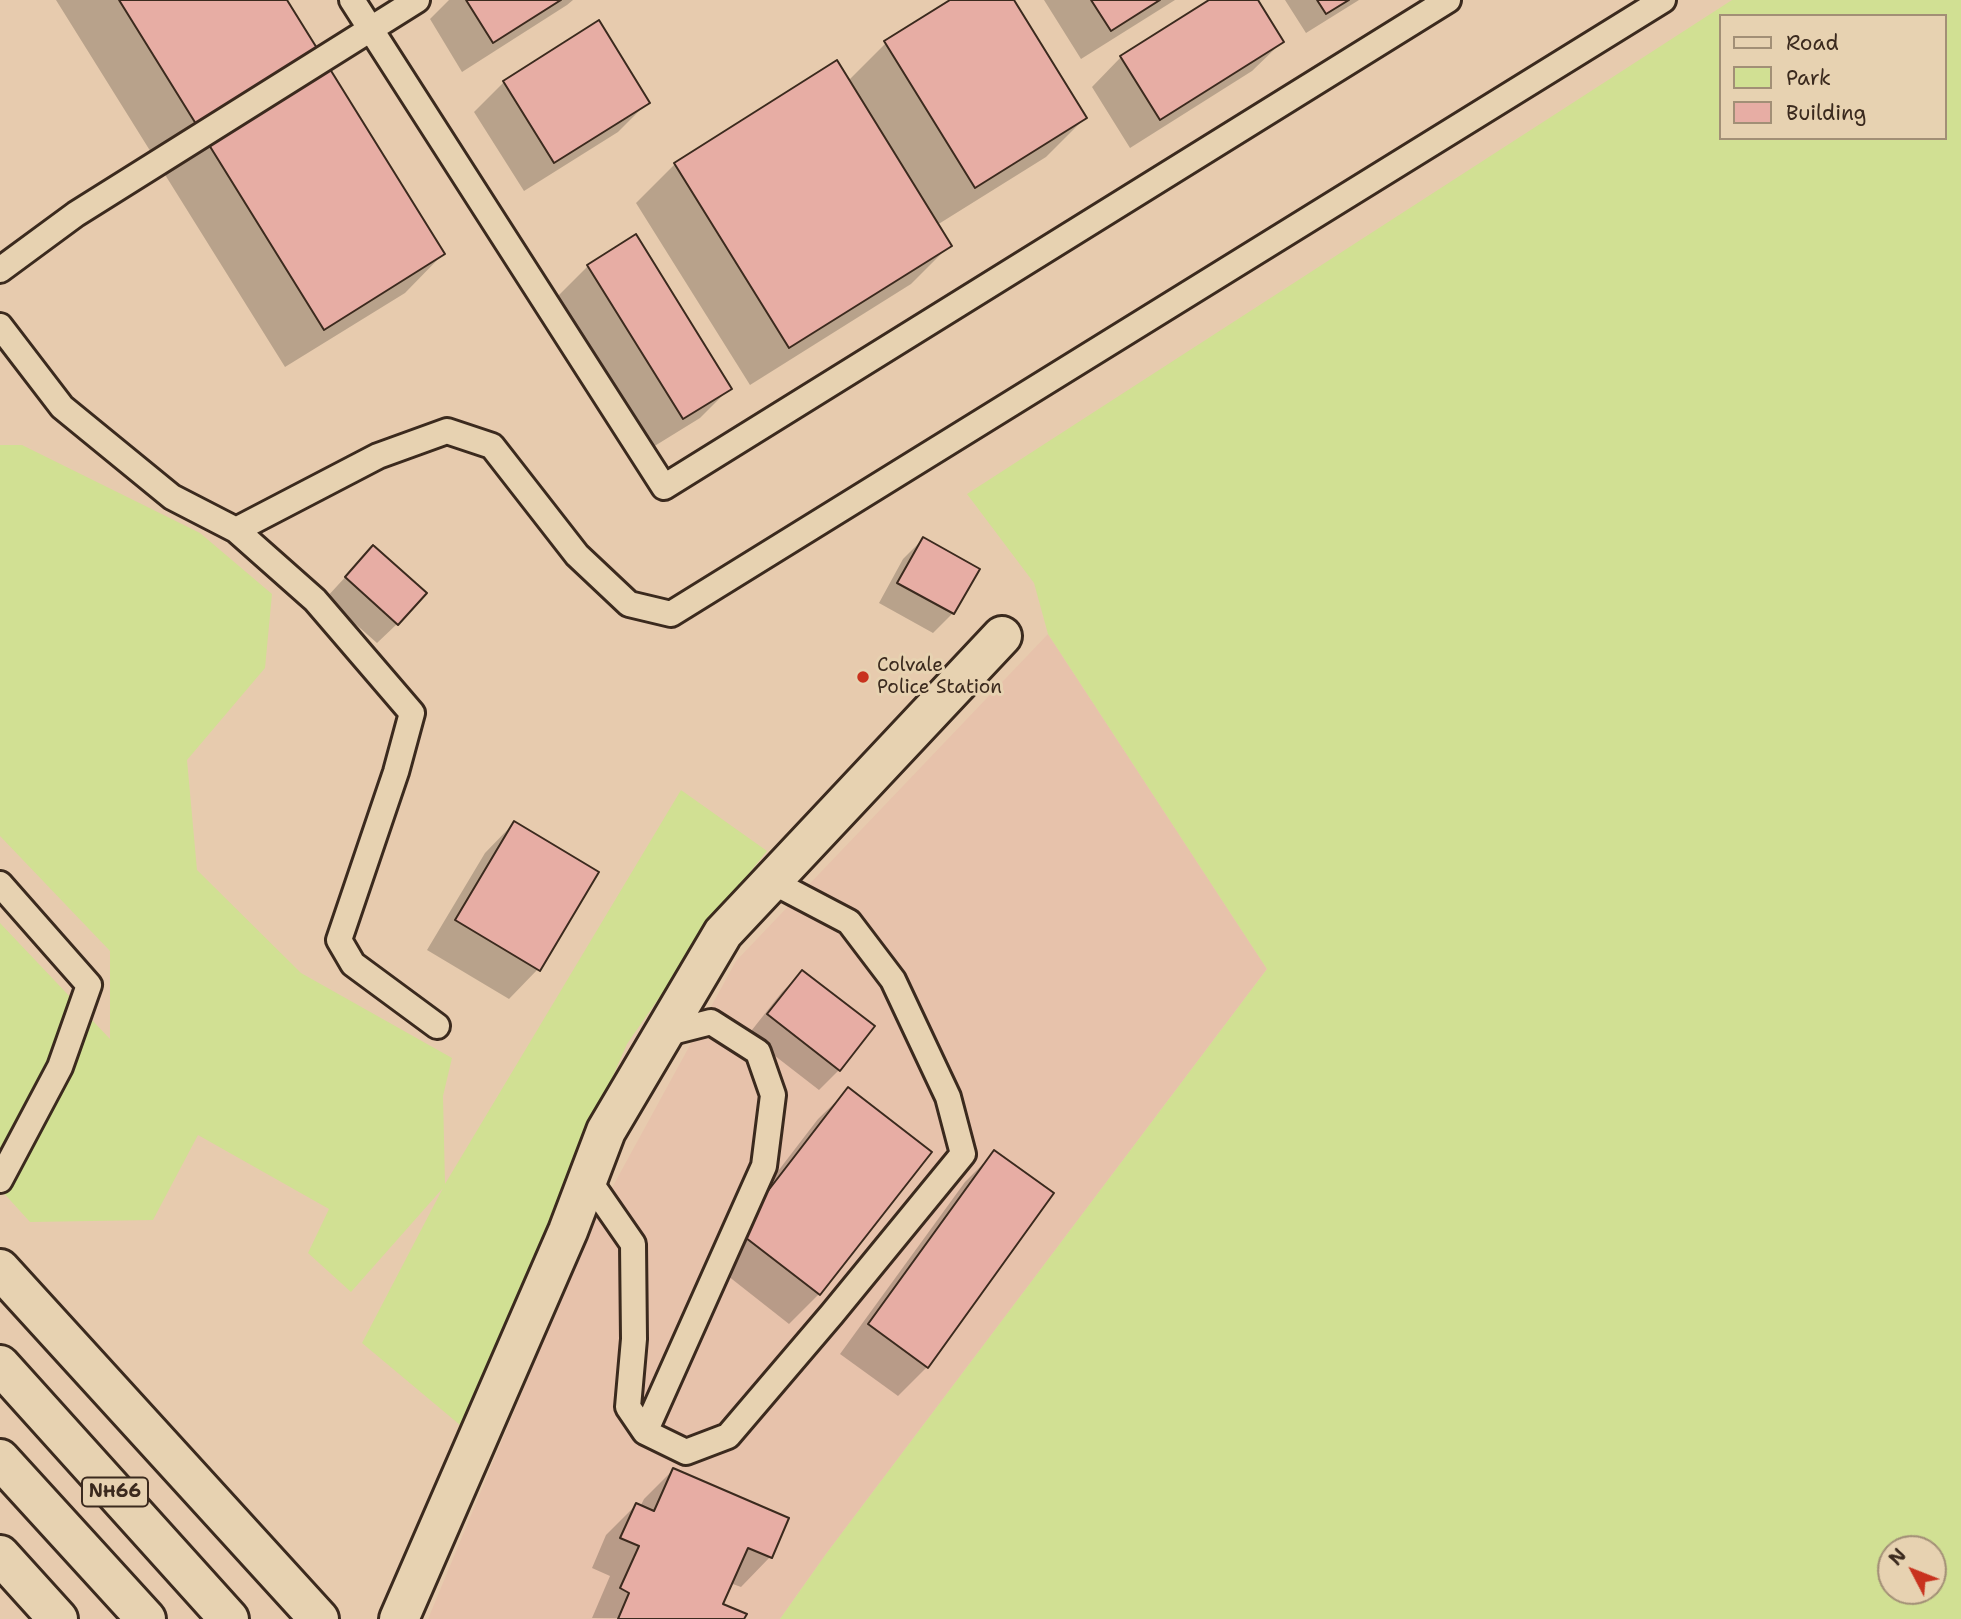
<!DOCTYPE html>
<html>
<head>
<meta charset="utf-8">
<style>
  body { margin:0 }
  #map { position:relative; width:1961px; height:1619px; overflow:hidden; background:#e7cbae; font-family:"Shantell Sans",sans-serif }
  canvas { display:block }
  .legend { position:absolute; left:1719px; top:14px; width:228px; height:126px; box-sizing:border-box; background:#e7d2b1; border:2px solid #a28f76; margin:0; padding:9px 12px; list-style:none; font-size:21px; color:#3b2a1e }
  .legend li { display:flex; align-items:center; gap:14px; height:35px }
  .legend b { width:35px; border:2px solid #a28f76 }
  .north { position:absolute; left:1877px; top:1535px; width:70px; height:70px; box-sizing:border-box; background:#e7d2b1; border:2px solid #a28f76; border-radius:50%; rotate:312deg; font-size:19px; font-weight:700; line-height:28px; text-align:center; color:#3b2a1e }
  .north::after { content:''; display:block; margin:auto; width:24px; height:32px; background:#c8321e; clip-path:polygon(50% 0,100% 100%,50% 72%,0 100%) }
</style>
</head>
<body>
<div id="map">
<canvas width="1961" height="1619"></canvas>
<ul class="legend">
<li><b style="height:9px;background:#e7d2b1"></b>Road</li>
<li><b style="height:19px;background:#d1e093"></b>Park</li>
<li><b style="height:19px;background:#e7ada4"></b>Building</li>
</ul>
<div class="north">N</div>
</div>
<script>
const g = document.querySelector('canvas').getContext('2d');
g.lineJoin = 'round';
function paint(path, color) { g.fillStyle = color; g.fill(path, 'evenodd'); }
const shape = rows => new Path2D(rows.map(r => 'M' + r).join(''));
function strokePath(path, color, width, dash) { g.strokeStyle = color; g.lineWidth = width; g.lineCap = dash ? 'butt' : 'round'; g.setLineDash(dash || []); g.stroke(path); }
function write(font, color, halo, rows, align = 'center') {
  g.font = font + ' "Shantell Sans",sans-serif'; g.lineWidth = 6; g.setLineDash([]); g.textBaseline = 'middle'; g.strokeStyle = halo; g.fillStyle = color; for (const [text, x, y, turn = 0] of rows) {
    g.save(); g.translate(x, y); g.rotate((+turn || 0) * Math.PI / 180); g.textAlign = isNaN(turn) ? turn : align; if (halo) g.strokeText(text, 0, 0); g.fillText(text, 0, 0); g.restore();
  }
}
paint(shape([
  [1048,634,1267,969,826,1554,780,1619,428,1619,590,1228,736,961]
]), '#e7c2ab');
paint(shape([
  [1732,0,1961,0,1961,1619,780,1619,826,1554,1267,969,1048,634,1034,583,967,494],
  [1721,16,1945,16,1945,138,1721,138],
  [1891,1549,1933,1549,1933,1591,1891,1591],
  [0,445,22,445,200,533,272,594,265,668,187,760,197,870,301,973,452,1058,443,1096,445,1184,681,790,767,851,725,903,627,1044,460,1425,362,1343,443,1188,351,1292,308,1253,329,1209,198,1135,153,1220,30,1222,0,1189,0,923,110,1039,110,951,0,836]
]), '#d1e093');
paint(shape([
  [56,0,285,0,443,254,405,293,285,367],
  [449,0,573,0,567,5,462,72,430,19],
  [954,0,1012,0,1085,118,1046,157,937,225,950,245,911,284,750,385,636,203,675,164,848,81,886,43],
  [1044,0,1175,0,1081,59],
  [1213,0,1256,0,1282,42,1252,71,1130,148,1092,87,1121,57],
  [1285,0,1359,0,1306,33],
  [504,82,648,102,618,132,524,191,474,112],
  [588,266,730,388,700,418,653,447,558,296],
  [923,539,953,613,933,633,879,603,903,559],
  [373,547,397,624,377,643,326,598],
  [514,823,538,969,509,999,427,950,485,853],
  [802,972,839,1070,819,1090,748,1035,782,992],
  [848,1090,819,1294,789,1324,709,1261,818,1119],
  [995,1152,927,1367,898,1396,840,1354,965,1182],
  [673,1470,787,1519,770,1557,741,1587,730,1583,721,1605,743,1619,592,1618,610,1576,592,1568,606,1535,636,1505,640,1507,644,1499]
]), '#0003');
const building = shape([
  [119,0,287,0,445,254,324,330,119,0],
  [466,0,561,0,493,43,466,0],
  [950,0,1014,0,1087,118,975,188,884,41,950,0],
  [1091,0,1160,0,1111,31,1091,0],
  [1209,0,1258,0,1284,42,1160,120,1120,56,1209,0],
  [1317,0,1349,0,1326,14,1317,0],
  [599,20,650,103,554,163,503,81,599,20],
  [837,60,952,246,789,348,674,163,837,60],
  [636,234,732,389,683,419,587,265,636,234],
  [923,537,980,569,954,614,897,583,923,537],
  [373,545,427,593,398,625,345,577,373,545],
  [514,821,599,872,540,971,455,920,514,821],
  [802,970,875,1026,840,1071,767,1014,802,970],
  [848,1087,932,1152,820,1295,737,1231,848,1087],
  [994,1150,1054,1193,928,1368,868,1324,994,1150],
  [673,1468,789,1518,772,1558,748,1548,723,1604,747,1614,744,1619,618,1619,629,1593,620,1588,639,1546,620,1538,636,1503,654,1511,673,1468]
]);
paint(building, '#e7ada4');
strokePath(building, '#3b2a1e', 2);
const lane = shape([
  [352,0,664,487,1448,0],
  [0,270,76,214,417,0],
  [0,326,62,407,172,497,236,530,378,456,447,431,492,446,577,555,629,604,671,614,1663,0],
  [236,530,315,600,412,713,396,772,339,940,353,964,437,1026],
  [0,884,89,985,60,1067,0,1180],
  [588,1179,633,1244,634,1339,628,1407,645,1432,686,1452,728,1436,832,1314,963,1154,948,1097,893,980,849,922,771,881],
  [645,1432,764,1166,773,1095,758,1052,711,1022,664,1034]
]);
const street = shape([
  [399,1619,568,1231,606,1131,723,933,1002,636]
]);
const secondary = shape([
  [0,1269,319,1619],
  [0,1555,58,1619]
]);
const highway = shape([
  [0,1365,229,1619],
  [0,1459,146,1619]
]);
strokePath(lane, '#3b2a1e', 30);
strokePath(street, '#3b2a1e', 44);
strokePath(secondary, '#3b2a1e', 44);
strokePath(highway, '#3b2a1e', 44);
strokePath(lane, '#e7d2b1', 24);
strokePath(street, '#e7d2b1', 38);
strokePath(secondary, '#e7d2b1', 38);
strokePath(highway, '#e7d2b1', 38);
for (const [x, y, r, color] of [
  [863,677,7,"#c8321e"]
]) { const dot = new Path2D(); dot.arc(x, y, r, 0, 2 * Math.PI); g.fillStyle = color; g.fill(dot); strokePath(dot, '#e7d2b1', 2.5); }
for (const [x, y, w] of [
  [115,1492,66]
]) { const box = new Path2D(); box.roundRect(x - w / 2, y - 14.5, w, 29, 5); g.fillStyle = '#e7d2b1'; g.fill(box); strokePath(box, '#3b2a1e', 2); }
write('bold 18px', '#3b2a1e', null, [
  ["NH66",115,1492]
]);
write('19px', '#3b2a1e', '#e7d2b1', [
  ["Colvale",877,666],
  ["Police Station",877,688]
], 'left');
</script>
</body>
</html>
